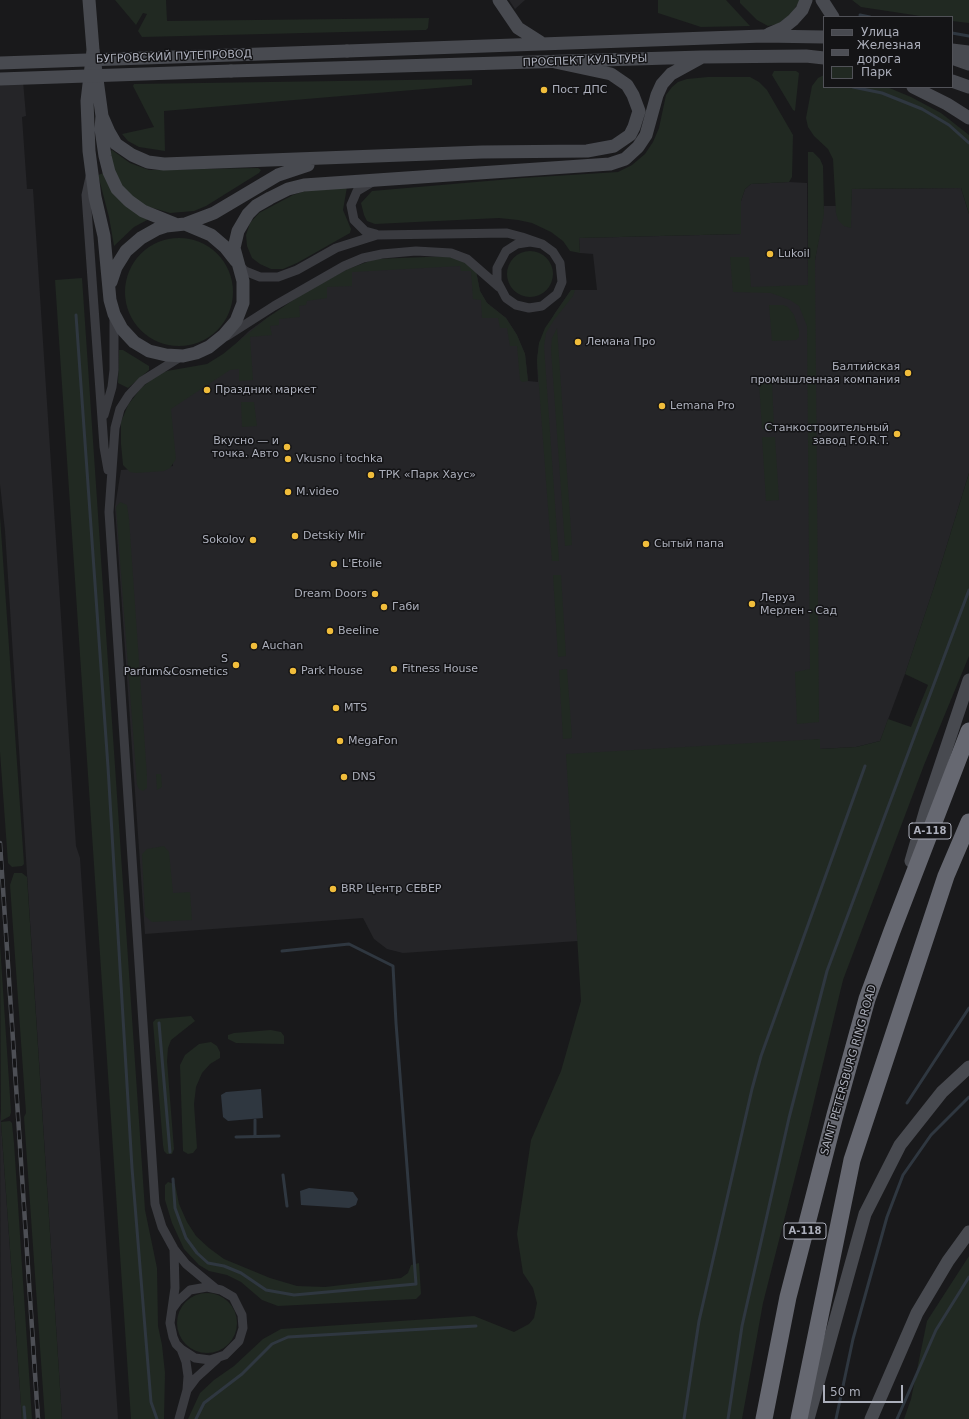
<!DOCTYPE html>
<html>
<head>
<meta charset="utf-8">
<style>
  body { margin:0 }
  #map { position:relative; width:969px; height:1419px; overflow:hidden; background:#19191b; font-family:"DejaVu Sans",sans-serif }
  canvas { display:block }
  .legend { position:absolute; left:823px; top:16px; width:130px; height:72px; box-sizing:border-box; background:#141416; border:1px solid #515258; margin:0; padding:5px 7px; list-style:none; font-size:12px; color:#acafbb }
  .legend li { display:flex; align-items:center; gap:8px; height:20px }
  .legend b { width:20px; border:1px solid #515258 }
  .scale { position:absolute; left:823px; top:1385px; width:80px; height:18px; box-sizing:border-box; border:2px solid #acafbb; border-top:0; padding-left:5px; font-size:12px; line-height:14px; white-space:nowrap; color:#acafbb; -webkit-text-stroke:3px #141416; paint-order:stroke }
</style>
</head>
<body>
<div id="map">
<canvas width="969" height="1419"></canvas>
<ul class="legend">
<li><b style="height:5px;background:#484a50"></b>Улица</li>
<li><b style="height:5px;background:#4d4f55"></b>Железная дорога</li>
<li><b style="height:11px;background:#212922"></b>Парк</li>
</ul>
<div class="scale">50 m</div>
</div>
<script>
const g = document.querySelector('canvas').getContext('2d');
g.lineJoin = 'round';
function paint(path, color) { g.fillStyle = color; g.fill(path, 'evenodd'); }
const shape = rows => new Path2D(rows.map(r => 'M' + r).join(''));
function strokePath(path, color, width, dash) { g.strokeStyle = color; g.lineWidth = width; g.lineCap = dash ? 'butt' : 'round'; g.setLineDash(dash || []); g.stroke(path); }
function write(font, color, halo, rows, align = 'center') {
  g.font = font + ' "DejaVu Sans",sans-serif'; g.lineWidth = 3; g.setLineDash([]); g.textBaseline = 'middle'; g.strokeStyle = halo; g.fillStyle = color; for (const [text, x, y, turn = 0] of rows) {
    g.save(); g.translate(x, y); g.rotate((+turn || 0) * Math.PI / 180); g.textAlign = isNaN(turn) ? turn : align; if (halo) g.strokeText(text, 0, 0); g.fillText(text, 0, 0); g.restore();
  }
}
paint(shape([
  [509,0,525,0,515,9],
  [23,81,26,116,22,117,27,189,33,189,76,846,80,858,118,1419,62,1419,5,531,0,484,0,82],
  [789,182,807,183,808,287,815,287,815,260,824,206,851,206,852,189,961,188,969,214,969,473,935,584,905,674,880,741,856,747,819,749,819,739,569,785,578,941,403,953,387,949,374,939,363,918,145,934,115,507,121,470,173,466,168,409,249,331,267,318,348,269,452,256,476,271,480,291,487,303,506,318,517,335,525,354,528,381,538,382,537,360,539,343,555,313,571,290,597,290,593,254,580,253,579,238,740,234,741,201,745,189,751,184],
  [0,1109,22,1419,1,1419]
]), '#252528');
paint(shape([
  [115,0,166,0,167,21,429,18,428,28,426,30,142,37,138,31,147,14,143,13,136,25],
  [658,0,726,0,750,26,701,27,658,13],
  [740,0,800,0,792,13,778,24,768,26,757,20,740,3],
  [852,0,969,0,969,23,952,21,952,17,927,17,861,7],
  [774,71,796,71,799,73,795,111,793,110,772,75],
  [824,75,824,87,887,87,911,97,941,113,969,135,969,214,961,188,852,189,851,228,844,226,838,220,836,213,833,159,828,149,814,136,808,127,806,118,812,86,818,78],
  [708,77,750,77,759,82,767,90,793,135,792,177,789,182,751,184,745,189,741,201,741,234,579,238,580,253,570,251,563,241,551,232,532,223,518,220,499,218,375,224,367,221,364,215,361,203,372,191,522,178,618,172,632,165,645,154,653,142,659,128,666,95,672,87,678,82,687,79],
  [472,79,472,85,164,111,165,151,139,147,128,141,122,134,154,127,133,86,134,84],
  [112,150,130,163,149,170,258,168,261,170,259,173,206,206,194,211,170,213,146,206,135,199,121,187,115,175,109,152],
  [813,152,820,159,823,166,824,214,815,260,819,722,797,724,795,672,810,669,807,326,799,306,790,300,771,293,733,292,730,257,749,257,751,287,808,285,808,152],
  [104,173,149,219,134,227,114,246,109,217,98,175],
  [347,187,343,210,351,229,350,233,297,263,283,269,271,269,260,264,252,258,247,246,246,235,250,223,259,213,293,195,312,189],
  '125 292a54 54 0 1 1 108 0a54 54 0 1 1-108 0Z',
  '507 274a23 23 0 1 1 46 0a23 23 0 1 1-46 0Z',
  [452,256,468,263,476,271,480,291,487,303,506,318,517,335,525,354,528,381,522,382,520,380,517,346,510,346,507,328,500,328,498,318,482,318,481,300,473,299,471,271,461,271,460,266,352,272,352,286,327,287,327,298,307,301,306,305,299,306,300,317,279,319,279,325,270,326,272,335,250,337,253,380,239,381,239,369,230,370,171,409,176,459,170,468,164,471,136,473,130,472,123,465,121,444,121,422,128,405,141,388,157,375,167,371,207,364,223,354,267,318,305,292,348,269,375,259],
  [82,278,145,1210,157,1268,158,1326,162,1345,165,1373,164,1419,131,1419,55,280],
  [571,290,575,290,573,296,554,320,546,333,544,346,559,561,552,561,537,360,539,343,545,328],
  [769,305,783,305,788,307,794,315,799,331,799,337,796,340,772,341],
  [557,328,572,545,565,546,551,350,552,338],
  [119,350,123,350,149,366,149,370,128,388,118,383],
  [772,382,774,429,762,429,759,383],
  [241,402,254,402,257,426,242,427],
  [762,437,775,437,779,500,766,501],
  [969,473,969,656,924,765,843,980,808,1126,763,1303,742,1419,188,1419,200,1393,214,1380,234,1366,263,1339,281,1329,474,1316,514,1332,529,1324,534,1318,537,1303,533,1288,523,1273,517,1234,531,1140,561,1071,581,1001,566,754,820,739,820,749,856,747,880,741,888,719,911,727,928,685,905,674,935,584],
  [120,502,127,505,129,519,147,776,147,788,143,791,139,789,137,785,116,507],
  [0,516,24,864,22,866,12,867,8,863,0,752],
  [553,575,561,575,566,656,558,657],
  [567,669,572,738,563,739,559,670],
  [156,774,161,774,162,787,157,790],
  [164,846,169,852,173,893,190,892,192,920,152,922,145,916,142,854,147,849],
  [14,873,22,873,27,877,62,1419,45,1419,24,1117,26,1113,10,885],
  [0,944,11,1112,10,1116,1,1121],
  [191,1016,195,1021,171,1040,168,1048,167,1061,174,1149,172,1154,167,1154,164,1151,163,1145,153,1022,156,1019],
  [271,1030,281,1032,284,1036,284,1044,236,1043,228,1039,228,1035,234,1033],
  [211,1042,217,1046,220,1052,220,1058,210,1064,202,1073,196,1087,194,1104,197,1148,193,1153,188,1154,183,1151,180,1065,185,1055,199,1044],
  [10,1121,12,1123,14,1143,32,1419,22,1419,1,1122],
  [168,1182,175,1184,179,1204,187,1222,196,1236,209,1248,224,1259,270,1278,297,1286,325,1287,401,1278,408,1273,411,1265,419,1263,421,1294,416,1299,278,1306,262,1300,241,1282,227,1275,209,1271,199,1265,184,1249,172,1223,165,1200,165,1185],
  [969,1256,969,1419,904,1419,911,1399,927,1321],
  '177 1323a30 30 0 1 1 60 0a30 30 0 1 1-60 0Z'
]), '#212922');
paint(shape([
  [261,1089,263,1118,228,1121,223,1117,221,1095,226,1092],
  [309,1188,353,1192,358,1199,356,1205,349,1208,301,1205,300,1191]
]), '#2f3740');
strokePath(shape([
  [860,15,870,17],
  [952,33,969,36],
  [853,87,882,93,922,109,949,125,969,143],
  [76,315,108,767,132,1168,151,1402,157,1419],
  [159,1023,170,1152],
  [907,1103,969,1008],
  [255,1120,255,1136],
  [236,1137,279,1136],
  [283,1175,287,1206],
  [173,1179,175,1208,186,1238,197,1253,208,1263,224,1266,241,1273,266,1290,294,1295,416,1284,396,1023,393,966,349,944,282,951],
  [24,1407,25,1419],
  [196,1419,204,1403,242,1374,272,1344,288,1337,476,1326],
  [684,1419,699,1321,752,1089,761,1056,865,766],
  [728,1419,742,1326,789,1118,827,971,969,590],
  [836,1419,853,1339,887,1217,903,1175,931,1135,969,1097],
  [897,1419,936,1330,969,1277]
]), '#2f3740', 3);
strokePath(shape([
  [90,177,86,195,104,447,108,470],
  [374,181,357,191,351,205,354,220,365,231,376,234],
  [238,264,245,271,260,277,278,277,297,270,336,248,377,235,507,233,522,237,542,244,553,252,560,263,562,282,557,294,542,306,529,308,516,305,506,298,497,281,497,268,506,251,517,244,530,242,542,244],
  [227,336,274,306,344,266,363,258,382,254,416,251,451,253,467,259,499,287],
  [182,356,142,381,129,395,120,409,115,428,109,512,155,1204,162,1227,174,1249,186,1264,215,1288],
  [104,415,112,387,114,370,114,317],
  [173,1308,178,1301,190,1290,207,1287,221,1290,233,1297,242,1315,243,1328,239,1341,225,1355,210,1360,195,1358,181,1349,176,1344,173,1337,170,1323,175,1288,174,1249],
  [187,1390,196,1378,217,1359],
  [179,1419,187,1390,188,1376,186,1362,181,1349]
]), '#3a3b40', 9);
strokePath(shape([
  [89,0,93,50,102,116,101,129,105,156,109,172,117,189,129,201,143,211,175,224],
  [499,0,518,28,540,42],
  [822,0,833,17],
  [769,34,783,28,793,20,802,10,806,0],
  [93,50,87,101,89,151,95,197,104,236,110,300,114,314,122,329,134,342,149,351,166,355,183,356,196,353,209,347,224,335,236,321,243,303,243,281,234,248,238,231,248,214,256,206,270,198,288,189,304,185,610,164,625,159,638,147,646,135,657,95,662,84,671,74,702,57],
  [952,50,969,52],
  [347,51,763,36,824,37],
  [952,58,969,64],
  [231,71,702,57,806,56,824,58],
  [952,81,969,87],
  [913,87,947,104,969,118],
  [102,116,109,132,116,144,132,155,148,162,164,164,482,152,587,151,614,146,630,135,634,127,639,111,633,95,627,85,611,74,555,62],
  [185,224,214,213,278,175,308,165],
  [111,282,116,267,126,251,141,238,157,229,166,226,185,224,211,235,225,247,236,261],
  [911,861,926,809,969,680],
  [808,1419,865,1214,900,1145,942,1092,969,1067],
  [871,1419,917,1313,948,1261,969,1232]
]), '#484a50', 13);
strokePath(shape([
  [764,1419,788,1297,835,1115,867,999,892,931,969,731],
  [799,1419,852,1160,946,876,969,822]
]), '#666871', 17);
const rail = shape([
  [0,843,38,1419]
]);
strokePath(rail, '#4d4f55', 4.5);
strokePath(rail, '#141416', 3, [9]);
strokePath(shape([
  [0,63,347,51],
  [0,79,231,71]
]), '#484a50', 13);
for (const [x, y, r, color] of [
  [544,90,4,"#f1bd3b"],
  [770,254,4,"#f1bd3b"],
  [578,342,4,"#f1bd3b"],
  [908,373,4,"#f1bd3b"],
  [207,390,4,"#f1bd3b"],
  [662,406,4,"#f1bd3b"],
  [897,434,4,"#f1bd3b"],
  [287,447,4,"#f1bd3b"],
  [288,459,4,"#f1bd3b"],
  [371,475,4,"#f1bd3b"],
  [288,492,4,"#f1bd3b"],
  [295,536,4,"#f1bd3b"],
  [253,540,4,"#f1bd3b"],
  [646,544,4,"#f1bd3b"],
  [334,564,4,"#f1bd3b"],
  [375,594,4,"#f1bd3b"],
  [752,604,4,"#f1bd3b"],
  [384,607,4,"#f1bd3b"],
  [330,631,4,"#f1bd3b"],
  [254,646,4,"#f1bd3b"],
  [236,665,4,"#f1bd3b"],
  [394,669,4,"#f1bd3b"],
  [293,671,4,"#f1bd3b"],
  [336,708,4,"#f1bd3b"],
  [340,741,4,"#f1bd3b"],
  [344,777,4,"#f1bd3b"],
  [333,889,4,"#f1bd3b"]
]) { const dot = new Path2D(); dot.arc(x, y, r, 0, 2 * Math.PI); g.fillStyle = color; g.fill(dot); strokePath(dot, '#141416', 1.5); }
for (const [x, y, w] of [
  [930,831,42],
  [805,1231,42]
]) { const box = new Path2D(); box.roundRect(x - w / 2, y - 8, w, 16, 3); g.fillStyle = '#141416'; g.fill(box); strokePath(box, '#acafbb', 1); }
write('bold 10px', '#acafbb', null, [
  ["А-118",930,831],
  ["А-118",805,1231]
]);
write('11px', '#acafbb', '#141416', [
  ["БУГРОВСКИЙ ПУТЕПРОВОД",174,57,-2],
  ["ПРОСПЕКТ КУЛЬТУРЫ",585,61,-2],
  ["SAINT PETERSBURG RING ROAD",849,1070,-74]
]);
write('11px', '#acafbb', '#141416', [
  ["Пост ДПС",552,90],
  ["Lukoil",778,254],
  ["Лемана Про",586,342],
  ["Балтийская",900,367,"right"],
  ["промышленная компания",900,380,"right"],
  ["Праздник маркет",215,390],
  ["Lemana Pro",670,406],
  ["Станкостроительный",889,428,"right"],
  ["завод F.O.R.T.",889,441,"right"],
  ["Вкусно — и",279,441,"right"],
  ["точка. Авто",279,454,"right"],
  ["Vkusno i tochka",296,459],
  ["ТРК «Парк Хаус»",379,475],
  ["M.video",296,492],
  ["Detskiy Mir",303,536],
  ["Sokolov",245,540,"right"],
  ["Сытый папа",654,544],
  ["L'Etoile",342,564],
  ["Dream Doors",367,594,"right"],
  ["Леруа",760,598],
  ["Мерлен - Сад",760,611],
  ["Габи",392,607],
  ["Beeline",338,631],
  ["Auchan",262,646],
  ["S",228,659,"right"],
  ["Parfum&Cosmetics",228,672,"right"],
  ["Fitness House",402,669],
  ["Park House",301,671],
  ["MTS",344,708],
  ["MegaFon",348,741],
  ["DNS",352,777],
  ["BRP Центр СЕВЕР",341,889]
], 'left');
</script>
</body>
</html>
